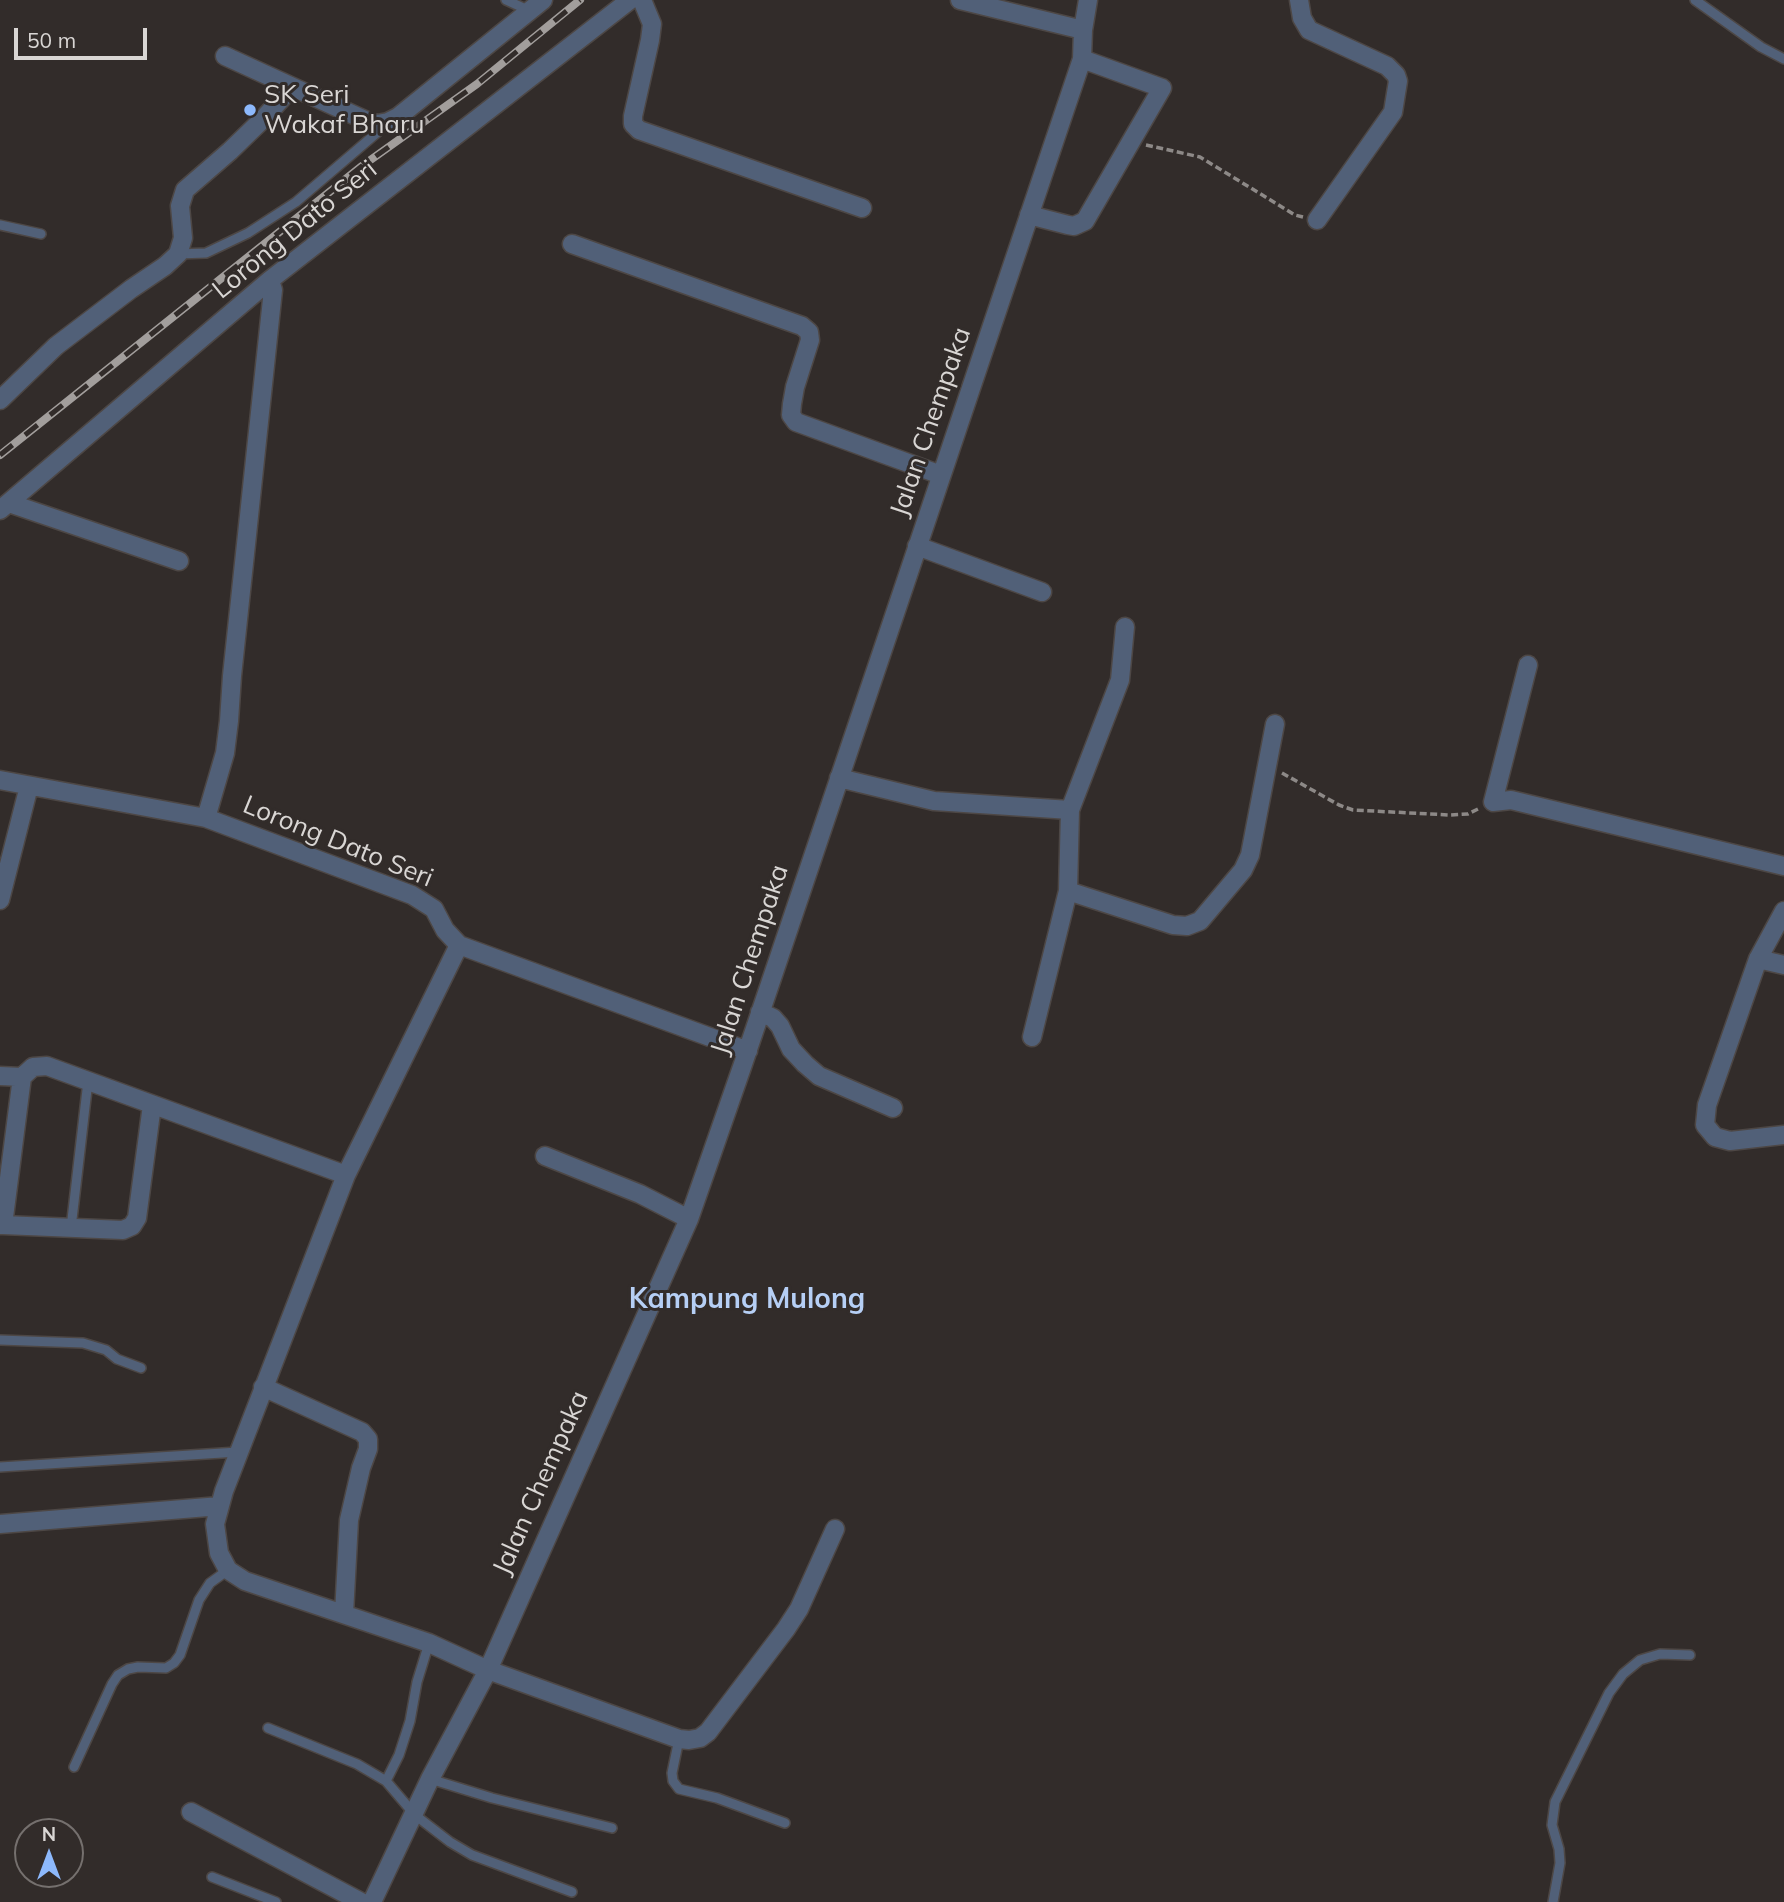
<!DOCTYPE html>
<html>
<head>
<meta charset="utf-8">
<style>
  body { margin:0 }
  #map { position:relative; width:1784px; height:1902px; overflow:hidden; background:#322c2a; font-family:Mulish,sans-serif }
  canvas { display:block }
  .north { position:absolute; left:14px; top:1818px; width:70px; height:70px; box-sizing:border-box; background:#322c2a; border:2px solid #75706e; border-radius:50%; rotate:0deg; font-size:19px; font-weight:700; line-height:28px; text-align:center; color:#d9d6d4 }
  .north::after { content:''; display:block; margin:auto; width:24px; height:32px; background:#8db9fc; clip-path:polygon(50% 0,100% 100%,50% 72%,0 100%) }
  .scale { position:absolute; left:14px; top:28px; width:133px; height:32px; box-sizing:border-box; border:4px solid #d9d6d4; border-top:0; padding-left:9px; font-size:21px; line-height:24px; white-space:nowrap; color:#d9d6d4; -webkit-text-stroke:5px #322c2a; paint-order:stroke }
</style>
</head>
<body>
<div id="map">
<canvas width="1784" height="1902"></canvas>
<div class="north">N</div>
<div class="scale">50 m</div>
</div>
<script>
const g = document.querySelector('canvas').getContext('2d');
g.lineJoin = 'round';
const shape = rows => new Path2D(rows.map(r => 'M' + r).join(''));
function strokePath(path, color, width, dash) { g.strokeStyle = color; g.lineWidth = width; g.lineCap = dash ? 'butt' : 'round'; g.setLineDash(dash || []); g.stroke(path); }
function write(font, color, halo, rows, align = 'center') {
  g.font = font + ' Mulish,sans-serif'; g.lineWidth = 6; g.setLineDash([]); g.textBaseline = 'middle'; g.strokeStyle = halo; g.fillStyle = color; for (const [text, x, y, turn = 0] of rows) {
    g.save(); g.translate(x, y); g.rotate((+turn || 0) * Math.PI / 180); g.textAlign = isNaN(turn) ? turn : align; if (halo) g.strokeText(text, 0, 0); g.fillText(text, 0, 0); g.restore();
  }
}
const service = shape([
  [506,0,530,11],
  [1695,0,1761,47,1784,59],
  [0,225,41,234],
  [178,254,206,253,248,233,296,202,386,125],
  [71,1228,88,1081],
  [0,1340,83,1343,106,1350,117,1359,141,1368],
  [0,1467,238,1452],
  [268,1728,357,1764,386,1781,415,1815,450,1842,472,1855,572,1892],
  [679,1739,672,1773,673,1781,679,1789,717,1798,785,1823],
  [74,1767,112,1684,118,1675,128,1669,138,1667,166,1668,174,1663,180,1655,199,1600,210,1583,228,1570],
  [430,1779,492,1798,612,1828],
  [386,1781,399,1755,410,1721,417,1682,429,1643],
  [212,1877,276,1902],
  [1553,1902,1560,1863,1559,1849,1552,1825,1555,1802,1609,1693,1623,1674,1640,1660,1660,1654,1690,1655]
]);
const minor = shape([
  [642,0,652,24,650,40,633,116,633,124,639,130,862,208],
  [960,0,1083,30],
  [1299,0,1302,18,1309,30,1387,66,1396,75,1398,81,1393,112,1317,220],
  [225,56,367,121,377,124,388,122,398,117,543,0],
  [1029,215,1068,225,1074,226,1085,221,1162,88,1082,59],
  [572,244,802,326,809,332,810,340,795,387,792,404,791,415,796,422,941,475],
  [0,400,56,346,131,289,165,266,178,254,183,238,180,206,185,190,230,151,264,118,292,87],
  [9,503,179,561],
  [0,510,270,280,630,0],
  [917,546,1042,592],
  [1528,665,1493,802,1511,800,1784,866],
  [839,778,934,801,1070,810],
  [0,780,206,818,412,895,434,909,445,930,459,945,748,1051],
  [206,818,225,753,229,721,232,676,273,290,270,280],
  [1068,891,1173,925,1187,926,1200,921,1243,870,1250,855,1275,724],
  [0,900,29,786],
  [1784,911,1758,959,1707,1105,1705,1125,1715,1137,1730,1141,1784,1135],
  [1758,959,1784,965],
  [760,1012,773,1018,780,1026,791,1049,805,1064,819,1076,893,1108],
  [1032,1037,1068,891,1070,810,1120,680,1125,627],
  [0,1076,22,1077],
  [545,1156,640,1194,689,1219],
  [346,1175,459,945],
  [0,1225,3,1225,22,1077,33,1067,47,1066,346,1175,224,1491,215,1524,219,1553,228,1570,245,1581,429,1643,488,1670,679,1739,689,1740,700,1738,708,1732,786,1629,799,1609,835,1529],
  [3,1225,123,1230,132,1226,137,1218,152,1105],
  [263,1387,362,1432,368,1439,368,1449,361,1468,349,1520,344,1614],
  [0,1524,220,1506],
  [191,1812,361,1902],
  [372,1902,430,1779,488,1670,689,1219,742,1067,1082,59,1083,30,1088,0]
]);
strokePath(service, '#4d4745', 12);
strokePath(minor, '#4d4745', 21);
strokePath(shape([
  [1146,145,1200,157,1295,215,1303,217],
  [1282,773,1339,805,1353,810,1450,815,1468,814,1478,809]
]), '#8d8987', 3.5, [7, 3.5]);
strokePath(service, '#516078', 9);
strokePath(minor, '#516078', 18);
const rail = shape([
  [0,455,362,166,477,84,580,0]
]);
strokePath(rail, '#a29e9c', 8);
strokePath(rail, '#322c2a', 5, [16]);
for (const [x, y, r, color] of [
  [250,110,7,"#8db9fc"]
]) { const dot = new Path2D(); dot.arc(x, y, r, 0, 2 * Math.PI); g.fillStyle = color; g.fill(dot); strokePath(dot, '#322c2a', 2.5); }
write('26px', '#d9d6d4', '#322c2a', [
  ["SK Seri",264,95],
  ["Wakaf Bharu",264,125]
], 'left');
write('26px', '#d9d6d4', '#322c2a', [
  ["Lorong Dato Seri",295,230,-39],
  ["Jalan Chempaka",931,422,-71],
  ["Lorong Dato Seri",338,842,22],
  ["Jalan Chempaka",750,960,-72],
  ["Jalan Chempaka",541,1483,-66]
]);
write('bold 28px', '#b6cff5', '#322c2a', [
  ["Kampung Mulong",747,1300]
]);
</script>
</body>
</html>
